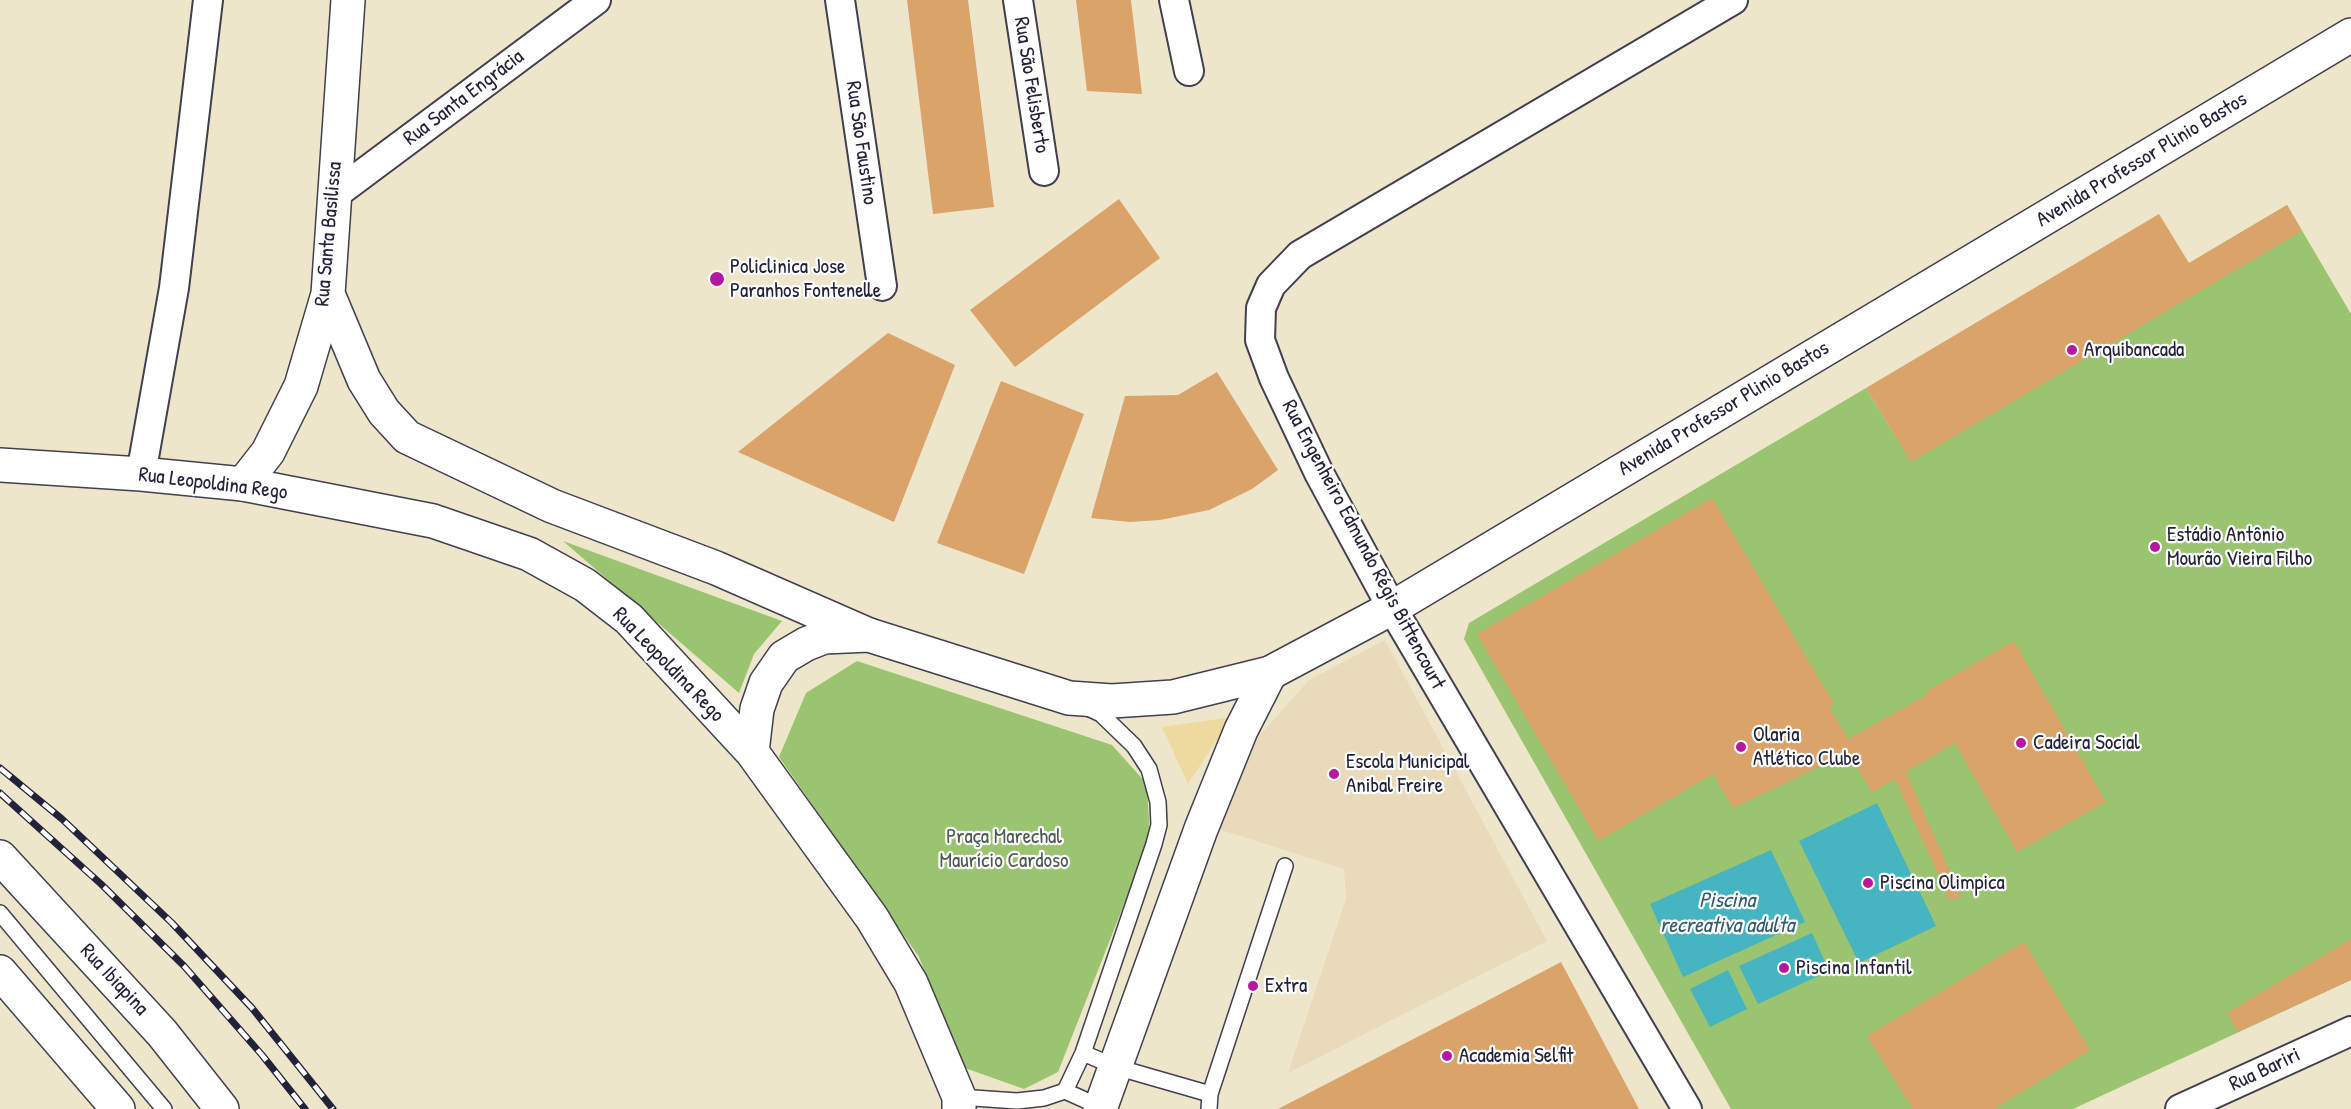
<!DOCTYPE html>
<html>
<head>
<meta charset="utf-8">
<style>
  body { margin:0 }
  canvas { display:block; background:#eee6ca }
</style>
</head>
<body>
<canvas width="2351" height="1109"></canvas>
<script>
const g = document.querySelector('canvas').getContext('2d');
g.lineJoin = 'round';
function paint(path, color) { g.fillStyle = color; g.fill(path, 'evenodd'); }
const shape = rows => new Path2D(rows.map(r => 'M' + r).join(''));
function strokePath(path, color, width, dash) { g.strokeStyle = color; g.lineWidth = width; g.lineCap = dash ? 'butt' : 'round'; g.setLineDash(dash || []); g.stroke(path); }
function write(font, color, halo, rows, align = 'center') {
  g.font = font + ' "Patrick Hand",sans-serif'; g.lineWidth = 4.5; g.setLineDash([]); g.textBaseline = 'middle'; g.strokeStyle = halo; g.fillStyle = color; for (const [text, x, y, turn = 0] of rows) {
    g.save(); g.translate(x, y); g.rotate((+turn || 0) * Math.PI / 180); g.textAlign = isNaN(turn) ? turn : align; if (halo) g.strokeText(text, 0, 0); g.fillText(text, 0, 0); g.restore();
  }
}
paint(shape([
  [1385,640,1547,941,1288,1073,1346,899,1344,869,1209,826,1237,761,1309,680]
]), '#e8daba');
paint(shape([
  [2287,205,2351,314,2351,980,2073,1109,1731,1109,1464,639,1469,623,1866,388,1896,437],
  [563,541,782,621,754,654,739,693],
  [857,661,1112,745,1147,784,1150,838,1058,1072,1024,1089,962,1067,919,957,779,757,806,693]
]), '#9ac470');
paint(shape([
  [1232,717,1188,784,1162,727]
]), '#eeda9e');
paint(shape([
  [1877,803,1936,926,1859,963,1799,841],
  [1771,850,1805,922,1683,977,1650,904],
  [1812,933,1829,971,1758,1004,1739,966],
  [1728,970,1747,1009,1710,1027,1690,989]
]), '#47b4c2');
paint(shape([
  [907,0,968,0,994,207,933,214],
  [1076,0,1131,0,1142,94,1087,91],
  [1119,199,1160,258,1015,367,970,310],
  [2287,205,2302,231,1911,462,1866,388,2159,214,2189,263],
  [888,333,955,365,894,522,738,452],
  [1217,372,1278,470,1252,489,1209,510,1160,520,1130,522,1091,518,1125,396,1178,395],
  [1001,381,1084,414,1024,574,937,543],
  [1712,498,1834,704,1829,707,1848,739,1927,695,1925,692,2014,641,2106,802,2017,852,1955,743,1906,772,1961,897,1950,901,1895,779,1872,792,1848,753,1733,808,1713,774,1598,841,1477,634],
  [2351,939,2351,980,2238,1032,2227,1013],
  [2024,942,2090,1050,1994,1109,1913,1109,1867,1036],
  [1561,962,1639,1109,1278,1109,1483,1003]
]), '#d9a36a');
const service = shape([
  [0,913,164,1109],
  [1083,1053,1116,1067,1210,1094,1209,1109],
  [1065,1091,1103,1108],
  [1210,1094,1285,866],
  [959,1097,1017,1101,1044,1098,1065,1091,1083,1053,1154,844,1159,825,1158,802,1149,769,1134,746,1101,714,1086,707]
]);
const minor = shape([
  [840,0,882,286],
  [1018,0,1044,171],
  [1174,0,1189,71],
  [333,196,596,0],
  [141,474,174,288,208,0],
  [1687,1109,1392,608,1319,473,1274,378,1260,340,1261,308,1271,285,1300,255,1733,0],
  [2180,1109,2351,1031]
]);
const tertiary = shape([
  [328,294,364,380,384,412,407,437,552,506,716,568,869,635,1069,698,1112,701,1173,697,1270,673,1392,608,2351,35],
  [243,484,268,452,301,386,328,294,348,0]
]);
const secondary = shape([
  [0,465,141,474,243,484,433,521,529,554,585,585,629,619,752,752,872,918,911,983,959,1097,959,1109],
  [752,752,757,709,766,683,784,657,806,644,824,637,869,635],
  [1100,1109,1201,829,1241,730,1270,673]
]);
const primary = shape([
  [0,857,162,1033,222,1109],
  [0,972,118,1109]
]);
strokePath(service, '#413f50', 18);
strokePath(minor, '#413f50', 32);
strokePath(tertiary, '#413f50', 36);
strokePath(secondary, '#413f50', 36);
strokePath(primary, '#413f50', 36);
strokePath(service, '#fff', 15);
strokePath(minor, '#fff', 28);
strokePath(tertiary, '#fff', 33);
strokePath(secondary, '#fff', 33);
strokePath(primary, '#fff', 33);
const rail = shape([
  [0,768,62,819,172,923,252,1008,333,1109],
  [0,793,101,884,184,966,262,1055,305,1109]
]);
strokePath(rail, '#22223b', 7);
strokePath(rail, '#fff', 4.5, [14]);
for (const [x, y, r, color] of [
  [717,279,8,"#b5179e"],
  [2072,350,6,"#b5179e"],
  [2155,547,6,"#b5179e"],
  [2021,743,6,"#b5179e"],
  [1741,747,6,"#b5179e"],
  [1334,774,6,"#b5179e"],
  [1868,883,6,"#b5179e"],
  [1784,968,6,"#b5179e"],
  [1253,986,6,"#b5179e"],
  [1447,1056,6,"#b5179e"]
]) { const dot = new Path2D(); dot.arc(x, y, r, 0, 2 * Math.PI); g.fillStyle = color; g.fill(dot); strokePath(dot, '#fff', 2); }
write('21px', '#22223b', '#fff', [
  ["Rua São Felisberto",1031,85,81],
  ["Rua Santa Engrácia",464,98,-37],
  ["Rua São Faustino",861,143,82],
  ["Avenida Professor Plinio Bastos",2142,160,-31],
  ["Rua Santa Basilissa",329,234,-85],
  ["Avenida Professor Plinio Bastos",1724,409,-31],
  ["Rua Leopoldina Rego",213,484,7],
  ["Rua Engenheiro Edmundo Régis Bittencourt",1363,545,62],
  ["Rua Leopoldina Rego",668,665,46],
  ["Rua Ibiapina",114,980,47],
  ["Rua Bariri",2265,1070,-25]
]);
write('21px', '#22223b', '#fff', [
  ["Policlinica Jose",730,267],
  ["Paranhos Fontenelle",730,291],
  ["Arquibancada",2084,350],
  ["Estádio Antônio",2167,535],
  ["Mourão Vieira Filho",2167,559],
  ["Olaria",1753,735],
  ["Atlético Clube",1753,759],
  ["Cadeira Social",2033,743],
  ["Escola Municipal",1346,762],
  ["Anibal Freire",1346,786],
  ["Piscina Olimpica",1880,883],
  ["Piscina Infantil",1796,968],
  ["Extra",1265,986],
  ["Academia Selfit",1459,1056]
], 'left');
write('21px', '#4c5b4e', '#fff', [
  ["Praça Marechal",1004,837],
  ["Maurício Cardoso",1004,861]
]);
write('italic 22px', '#315c71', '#fff', [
  ["Piscina",1727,901],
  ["recreativa adulta",1727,926]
]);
</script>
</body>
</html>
